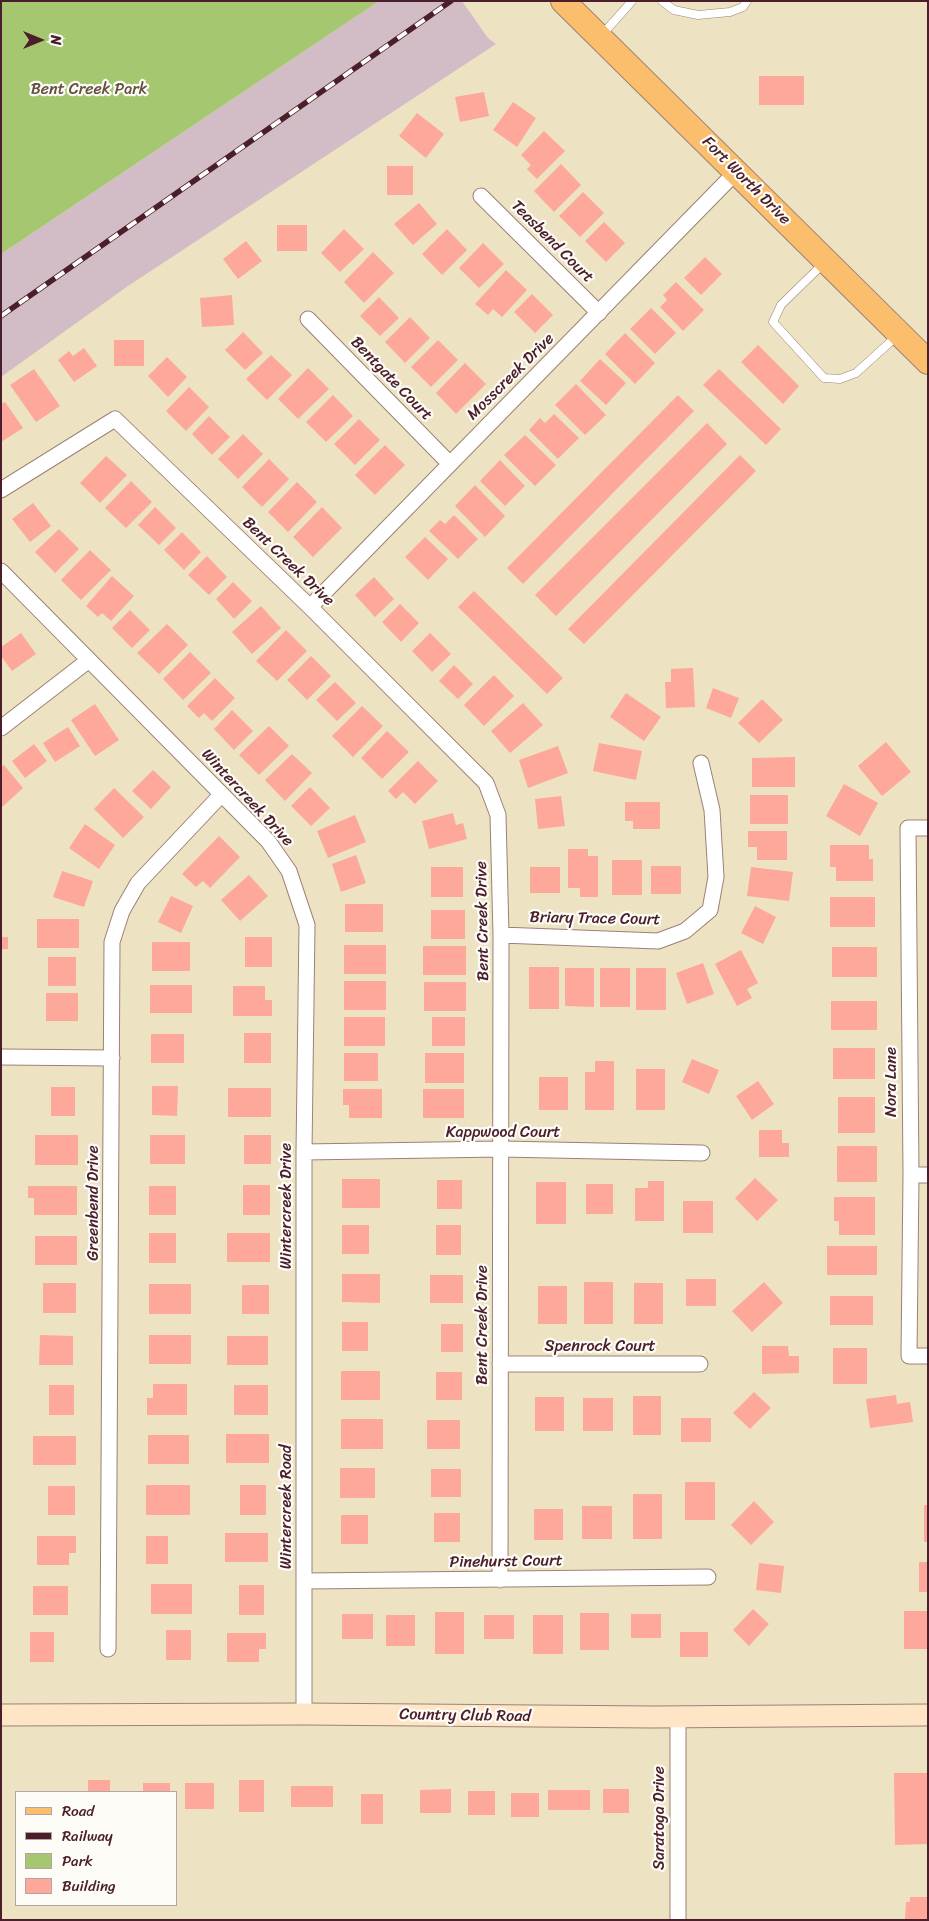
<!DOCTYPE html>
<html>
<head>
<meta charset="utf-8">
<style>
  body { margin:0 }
  #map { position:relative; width:929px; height:1921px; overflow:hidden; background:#ede3c3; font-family:Sriracha,sans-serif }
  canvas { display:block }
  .frame { position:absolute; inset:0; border:2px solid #4a1f2b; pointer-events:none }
  .legend { position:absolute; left:15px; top:1791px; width:162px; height:115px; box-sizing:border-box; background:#fdfcf7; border:1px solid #b5a4a5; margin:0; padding:6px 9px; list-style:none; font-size:15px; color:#4a1f2b }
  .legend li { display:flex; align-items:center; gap:10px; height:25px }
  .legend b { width:25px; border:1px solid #b5a4a5 }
  .north { position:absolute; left:15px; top:15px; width:50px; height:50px; -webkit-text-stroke:4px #fdfcf7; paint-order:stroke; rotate:90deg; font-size:14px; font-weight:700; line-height:20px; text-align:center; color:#4a1f2b }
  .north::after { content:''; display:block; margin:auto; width:18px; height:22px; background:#4a1f2b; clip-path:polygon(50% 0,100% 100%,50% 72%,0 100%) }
</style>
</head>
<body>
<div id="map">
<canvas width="929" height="1921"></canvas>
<div class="frame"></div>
<ul class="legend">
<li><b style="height:6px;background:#fabe6d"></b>Road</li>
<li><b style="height:6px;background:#4a1f2b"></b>Railway</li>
<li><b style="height:14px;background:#a5c770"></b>Park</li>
<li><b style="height:14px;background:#fda89a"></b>Building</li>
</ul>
<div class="north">N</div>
</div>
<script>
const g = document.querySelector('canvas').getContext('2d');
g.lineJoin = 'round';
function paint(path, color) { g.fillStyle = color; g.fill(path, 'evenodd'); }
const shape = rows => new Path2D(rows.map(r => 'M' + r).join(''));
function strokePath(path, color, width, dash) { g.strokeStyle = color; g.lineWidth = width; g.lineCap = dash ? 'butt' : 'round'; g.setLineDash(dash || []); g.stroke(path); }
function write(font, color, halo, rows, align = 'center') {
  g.font = font + ' Sriracha,sans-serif'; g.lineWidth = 4.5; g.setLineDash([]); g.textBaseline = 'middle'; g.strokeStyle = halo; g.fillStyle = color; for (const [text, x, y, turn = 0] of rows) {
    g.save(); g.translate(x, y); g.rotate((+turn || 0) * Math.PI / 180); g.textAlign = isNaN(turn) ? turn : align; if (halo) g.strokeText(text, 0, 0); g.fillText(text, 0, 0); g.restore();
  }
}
paint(shape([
  [379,1,462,1,488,38,496,44,128,286,1,377,1,254]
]), '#d2bdc7');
paint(shape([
  [1,1,379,1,1,254]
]), '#a5c770');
paint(shape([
  [759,76,804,76,804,105,759,105],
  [484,92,489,116,460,122,455,97],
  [513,102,536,118,517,147,493,130],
  [417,113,444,134,426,158,399,136],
  [544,131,565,151,537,179,527,169,531,165,521,155],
  [561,164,581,185,554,212,534,191],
  [387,166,413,166,413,195,387,195],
  [583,192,604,213,580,237,559,216],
  [419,203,437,224,413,245,394,224],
  [604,222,625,243,606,262,585,241],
  [277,225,307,225,307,251,277,251],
  [344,229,364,249,340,272,321,253],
  [447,229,467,250,442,275,422,254],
  [246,241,262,261,238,279,223,259],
  [483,243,504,264,479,288,459,268],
  [373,252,394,273,364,303,344,282],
  [705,257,722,274,701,295,684,278],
  [506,270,527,290,502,317,493,309,488,315,475,304],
  [676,282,704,310,683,331,660,307,667,300,663,295],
  [532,294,553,315,535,333,514,312],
  [232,295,234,325,202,327,200,298],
  [379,297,399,318,380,336,360,316],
  [651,308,676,333,655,354,630,329],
  [410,317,430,338,405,363,385,342],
  [243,332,263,353,245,370,225,350],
  [625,333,655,363,635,384,605,354],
  [114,340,144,340,144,366,114,366],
  [438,340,458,360,431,387,411,367],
  [758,345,799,386,783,404,741,362],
  [84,348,97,366,74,382,58,360,69,351,73,356],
  [271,355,292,375,267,400,246,379],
  [167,357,187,377,168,397,148,376],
  [600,359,626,383,606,405,580,381],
  [465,363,486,384,456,414,436,393],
  [308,368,329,389,298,419,278,399],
  [34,369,60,406,36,422,10,385],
  [719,369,781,429,766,445,703,385],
  [576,384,606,415,585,435,555,405],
  [189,387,209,407,186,431,166,411],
  [333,395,353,416,326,442,306,422],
  [678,395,694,411,523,584,507,568],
  [5,402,23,428,1,442,1,404],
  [554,414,579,438,558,459,529,430,540,418,545,423],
  [209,416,230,437,212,455,192,434],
  [359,419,380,440,355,465,334,444],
  [707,423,727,444,556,616,535,595],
  [243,434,263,454,238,479,218,459],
  [525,435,556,465,535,486,504,455],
  [385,445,405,465,375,495,355,475],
  [740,455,756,471,584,644,568,629],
  [106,456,127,475,100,503,80,483],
  [269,459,289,479,262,507,242,487],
  [500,460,525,486,505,506,480,481],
  [131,481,152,502,126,528,105,508],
  [297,482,317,502,288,532,268,512],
  [475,485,505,516,485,537,455,506],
  [33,503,51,526,30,542,12,519],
  [155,507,176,528,159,545,138,525],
  [322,507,342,528,313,557,293,537],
  [454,515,478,539,458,559,429,531,440,520,445,524],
  [59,529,79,549,55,573,35,552],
  [182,532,201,552,184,570,164,550],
  [425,537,448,559,428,580,405,557],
  [90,550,111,570,81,600,61,580],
  [207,556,227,577,209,595,188,575],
  [112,576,134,596,111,621,102,613,98,617,86,606],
  [374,577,394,599,375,617,355,595],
  [233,582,252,601,234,619,216,599],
  [474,591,563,678,547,694,458,607],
  [400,604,419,623,401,642,382,622],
  [261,606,281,628,252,654,232,632],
  [130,610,150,630,132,648,112,628],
  [167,624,188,645,159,674,137,653],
  [286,630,307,651,277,681,256,661],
  [21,633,36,654,12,671,1,656,1,647],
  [430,633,451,654,432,672,412,651],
  [190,652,211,673,183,700,163,679],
  [311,656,331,676,307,700,287,680],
  [454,665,473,684,458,699,439,681],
  [693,668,695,707,666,708,665,682,671,682,671,669],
  [494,675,514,696,484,726,464,705],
  [215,678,235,698,212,721,204,713,199,718,187,706],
  [335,682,356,703,337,721,316,700],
  [713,688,739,698,731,718,706,708],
  [626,693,661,717,644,741,610,717],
  [762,699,783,720,759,743,738,723],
  [523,703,543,725,510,753,491,731],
  [95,704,119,740,95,756,71,720],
  [362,706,383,726,353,757,332,736],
  [232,710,253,731,234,750,214,729],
  [269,726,289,746,259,775,239,755],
  [68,727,80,746,55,762,43,743],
  [387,731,409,752,382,779,361,758],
  [886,742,911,772,882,796,858,766],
  [599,743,642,751,636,780,593,771],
  [34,744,47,761,25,778,12,761],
  [558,746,568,773,528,788,519,760],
  [292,754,312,773,285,801,265,780],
  [795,757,795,787,752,787,752,758],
  [418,761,438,781,415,804,403,792,396,799,388,791],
  [4,765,23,788,1,808,1,767],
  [153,770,171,787,151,809,132,791],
  [844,784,878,803,860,836,826,816],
  [310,787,330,808,311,826,291,806],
  [114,788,144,817,123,838,94,809],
  [750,795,788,795,788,824,750,824],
  [561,796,565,826,538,829,535,799],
  [625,802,660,802,660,829,633,829,633,821,625,821],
  [453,813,456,825,463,823,467,839,429,849,422,821],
  [355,815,366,842,328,858,317,831],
  [85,824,115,845,99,869,69,848],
  [748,831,787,831,787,860,757,860,757,847,748,847],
  [219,836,240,857,210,888,203,881,196,887,182,874],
  [830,845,869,845,869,859,873,859,873,881,836,881,836,867,830,867],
  [568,849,588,849,588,856,598,856,598,897,580,897,580,888,568,888],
  [356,855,366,883,341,892,332,864],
  [612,860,642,860,642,895,612,895],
  [651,866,681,866,681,894,651,894],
  [431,867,463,867,463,897,431,897],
  [530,867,560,867,560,893,530,893],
  [751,867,793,872,789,901,747,896],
  [62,871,93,881,84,907,53,897],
  [249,875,268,896,240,921,221,900],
  [171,896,193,906,181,933,158,922],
  [830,897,875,897,875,927,830,927],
  [345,904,383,904,383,932,345,932],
  [755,906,776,917,763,944,741,933],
  [431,910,465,910,465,939,431,939],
  [37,919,79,919,79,948,37,948],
  [1,937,8,937,8,949,1,949],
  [245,937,272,937,272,967,245,967],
  [152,942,190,942,190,971,152,971],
  [344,945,386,945,386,974,344,974],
  [423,946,466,946,466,975,423,975],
  [832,947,877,947,877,977,832,977],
  [741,950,758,983,747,989,752,998,737,1006,715,964],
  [48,957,76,957,76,986,48,986],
  [703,963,714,994,687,1004,676,973],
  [529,967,559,967,559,1009,529,1009],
  [565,968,594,968,594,1007,565,1006],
  [600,968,630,968,630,1007,600,1007],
  [636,968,666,968,666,1010,636,1010],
  [344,981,386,981,386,1010,344,1010],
  [424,982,466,982,466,1011,424,1011],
  [150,985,192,985,192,1013,150,1013],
  [233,986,265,986,265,1000,272,1000,272,1016,233,1016],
  [46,993,78,993,78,1021,46,1021],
  [831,1001,877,1001,877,1030,831,1030],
  [344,1017,385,1017,385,1046,344,1046],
  [432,1017,465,1017,465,1046,432,1046],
  [244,1033,271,1033,271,1063,244,1063],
  [151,1034,184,1034,184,1063,151,1063],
  [833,1048,875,1048,875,1079,833,1079],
  [344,1053,378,1053,378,1081,344,1081],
  [425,1053,464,1053,464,1083,425,1083],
  [692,1059,719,1070,709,1094,682,1082],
  [595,1061,614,1061,614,1110,585,1110,585,1072,595,1072],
  [636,1069,665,1069,665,1110,636,1110],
  [539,1077,568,1077,568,1110,539,1110],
  [758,1081,774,1104,752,1120,736,1096],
  [152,1086,178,1086,177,1116,152,1115],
  [51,1087,75,1087,75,1116,51,1116],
  [228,1088,271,1088,271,1117,228,1117],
  [343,1089,382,1089,382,1118,349,1118,349,1105,343,1105],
  [423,1089,464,1089,464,1118,423,1118],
  [838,1097,875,1097,875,1133,838,1133],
  [759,1130,782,1130,782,1143,789,1143,789,1157,759,1157],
  [35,1135,78,1135,78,1165,35,1165],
  [150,1135,185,1135,185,1164,150,1164],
  [244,1135,271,1135,271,1164,244,1164],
  [837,1146,877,1146,877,1182,837,1182],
  [755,1178,778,1200,757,1221,735,1198],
  [342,1179,380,1179,380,1208,342,1208],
  [437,1180,462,1180,462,1209,437,1209],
  [648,1181,664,1181,664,1221,635,1221,635,1188,648,1188],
  [536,1182,566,1182,566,1224,536,1224],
  [586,1184,613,1184,613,1214,586,1214],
  [243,1185,270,1185,270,1215,243,1215],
  [28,1186,77,1186,77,1215,34,1215,34,1198,28,1198],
  [149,1186,176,1186,176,1215,149,1215],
  [834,1197,875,1197,875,1235,839,1235,839,1221,834,1221],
  [683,1201,713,1201,713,1233,683,1233],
  [342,1225,369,1225,369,1254,342,1254],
  [436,1225,461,1225,461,1255,436,1255],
  [149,1233,176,1233,176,1263,149,1263],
  [227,1233,270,1233,270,1262,227,1262],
  [35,1236,77,1236,77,1265,35,1265],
  [827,1246,877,1246,877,1275,827,1275],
  [342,1274,380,1274,380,1303,342,1302],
  [430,1275,463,1275,463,1303,430,1303],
  [686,1279,716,1279,716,1306,686,1306],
  [584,1282,613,1282,613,1324,584,1324],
  [764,1282,783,1303,752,1332,732,1311],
  [43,1283,76,1283,76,1313,43,1313],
  [634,1283,663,1283,663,1324,634,1324],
  [149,1284,191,1284,191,1314,149,1314],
  [242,1285,269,1285,269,1314,242,1314],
  [538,1286,567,1286,567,1324,538,1324],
  [830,1296,873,1296,873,1325,830,1325],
  [342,1322,368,1322,368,1351,342,1351],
  [441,1324,463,1324,463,1352,441,1352],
  [40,1335,73,1336,73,1365,39,1365],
  [149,1335,191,1335,191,1364,149,1364],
  [227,1336,268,1336,268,1365,227,1365],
  [762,1346,788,1346,789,1356,799,1356,799,1373,762,1374],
  [833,1348,867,1348,867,1384,833,1384],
  [341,1371,380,1371,380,1400,341,1400],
  [436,1372,462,1372,462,1400,436,1400],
  [153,1384,187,1384,187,1415,147,1415,147,1398,153,1398],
  [49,1385,74,1385,74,1415,49,1415],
  [234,1385,268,1385,268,1415,234,1415],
  [754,1392,771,1408,750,1429,733,1413],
  [896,1395,897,1404,910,1402,913,1422,870,1428,866,1399],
  [633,1396,661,1396,661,1435,633,1435],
  [535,1397,564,1397,564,1431,535,1431],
  [583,1398,613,1398,613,1431,583,1431],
  [681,1418,711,1418,711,1442,681,1442],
  [341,1419,383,1419,383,1449,341,1449],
  [427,1420,460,1420,460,1449,427,1449],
  [226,1434,269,1434,269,1463,226,1463],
  [148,1435,189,1435,189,1464,148,1464],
  [33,1436,76,1436,76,1465,33,1465],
  [340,1468,375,1468,375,1498,340,1498],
  [431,1469,461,1469,461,1497,431,1497],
  [685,1482,715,1482,715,1520,685,1520],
  [146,1485,190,1485,190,1515,146,1515],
  [240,1485,266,1485,266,1515,240,1515],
  [48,1486,75,1486,75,1515,48,1515],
  [633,1494,662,1494,662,1539,633,1539],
  [754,1501,774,1522,751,1545,731,1525],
  [924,1505,928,1505,928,1542,924,1542],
  [582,1506,612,1506,612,1539,582,1539],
  [534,1509,563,1509,563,1540,534,1540],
  [434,1513,460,1513,460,1542,434,1542],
  [341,1515,368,1515,368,1544,341,1544],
  [225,1533,268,1533,268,1562,225,1562],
  [37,1536,76,1536,76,1553,69,1553,69,1565,37,1565],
  [146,1536,168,1536,168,1564,146,1564],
  [919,1562,928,1562,928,1592,919,1592],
  [759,1563,784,1566,781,1593,756,1590],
  [151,1584,192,1584,192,1614,151,1614],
  [239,1585,264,1585,264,1615,239,1615],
  [33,1586,68,1586,68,1615,33,1615],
  [753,1609,769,1624,749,1646,733,1630],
  [904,1611,928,1611,928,1649,904,1649],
  [435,1612,464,1612,464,1654,435,1654],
  [580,1613,609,1613,609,1650,580,1650],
  [342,1614,373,1614,373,1639,342,1639],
  [631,1614,661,1614,661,1638,631,1638],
  [386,1615,415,1615,415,1646,386,1646],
  [484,1615,514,1615,514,1639,484,1639],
  [533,1615,563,1615,563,1654,533,1654],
  [166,1630,191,1630,191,1660,166,1660],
  [30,1632,54,1632,54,1662,30,1662],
  [680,1632,708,1632,708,1657,680,1657],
  [227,1633,266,1633,266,1649,259,1649,259,1662,227,1662],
  [894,1773,928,1773,928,1844,895,1845],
  [88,1780,110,1780,110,1792,88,1792],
  [239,1780,264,1780,264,1812,239,1812],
  [143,1783,170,1783,170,1792,143,1792],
  [185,1783,214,1783,214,1809,185,1809],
  [291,1786,333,1786,333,1807,291,1807],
  [451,1789,451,1813,420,1813,420,1790],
  [603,1789,629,1789,629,1813,603,1813],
  [548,1790,590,1790,590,1810,548,1810],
  [468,1791,495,1791,495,1815,468,1815],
  [511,1793,539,1793,539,1817,511,1817],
  [361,1794,383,1794,383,1824,361,1824],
  [910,1897,928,1897,928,1920,905,1920,906,1902,910,1902]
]), '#fda89a');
const lane = shape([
  [662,1,674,10,698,15,730,12,743,7,747,1],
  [601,36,632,1],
  [825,262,781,305,773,322,824,378,840,379,856,373,898,335]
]);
const street = shape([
  [481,196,599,313],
  [308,319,450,464],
  [1,490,115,419,310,607,486,783,498,815,501,935,500,1580],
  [1,571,268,841,289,871,307,925,304,1152,304,1714],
  [310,607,736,172],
  [1,728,89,660],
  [928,828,908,828,911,1175,909,1356,928,1356],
  [501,935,658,941,685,931,710,910,716,877,712,810,701,763],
  [1,1057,112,1058],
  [304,1152,501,1149,702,1153],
  [911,1175,928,1175],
  [500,1364,700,1364],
  [304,1581,708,1577],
  [108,1649,112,942,122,911,138,883,221,795],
  [678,1920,678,1716]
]);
const secondary = shape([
  [1,1715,304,1714,653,1717,928,1715]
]);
const primary = shape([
  [563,1,928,362]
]);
strokePath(lane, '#9c8177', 9);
strokePath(street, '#9c8177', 17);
strokePath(secondary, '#9c8177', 23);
strokePath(primary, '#9c8177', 26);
strokePath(lane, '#fff', 8);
strokePath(street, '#fff', 15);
strokePath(secondary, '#fde5c5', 21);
strokePath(primary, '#fabe6d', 24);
const rail = shape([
  [1,316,451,1]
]);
strokePath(rail, '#4a1f2b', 5.5);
strokePath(rail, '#fdfcf7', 4, [11]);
write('16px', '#655140', '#fdfcf7', [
  ["Bent Creek Park",89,90]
]);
write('16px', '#4a1f2b', '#fdfcf7', [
  ["Fort Worth Drive",746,181,45],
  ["Teasbend Court",552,242,45],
  ["Mosscreek Drive",511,377,-45],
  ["Bentgate Court",391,379,46],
  ["Bent Creek Drive",288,562,44],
  ["Wintercreek Drive",247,798,47],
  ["Briary Trace Court",595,919,1],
  ["Bent Creek Drive",483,921,-91],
  ["Nora Lane",892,1082,-90],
  ["Kappwood Court",503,1133],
  ["Greenbend Drive",94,1203,-90],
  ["Wintercreek Drive",287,1206,-90],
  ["Bent Creek Drive",483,1325,-90],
  ["Spenrock Court",600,1347],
  ["Wintercreek Road",287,1507,-90],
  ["Pinehurst Court",506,1562,-1],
  ["Country Club Road",465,1716,1],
  ["Saratoga Drive",660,1818,-90]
]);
</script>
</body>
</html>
